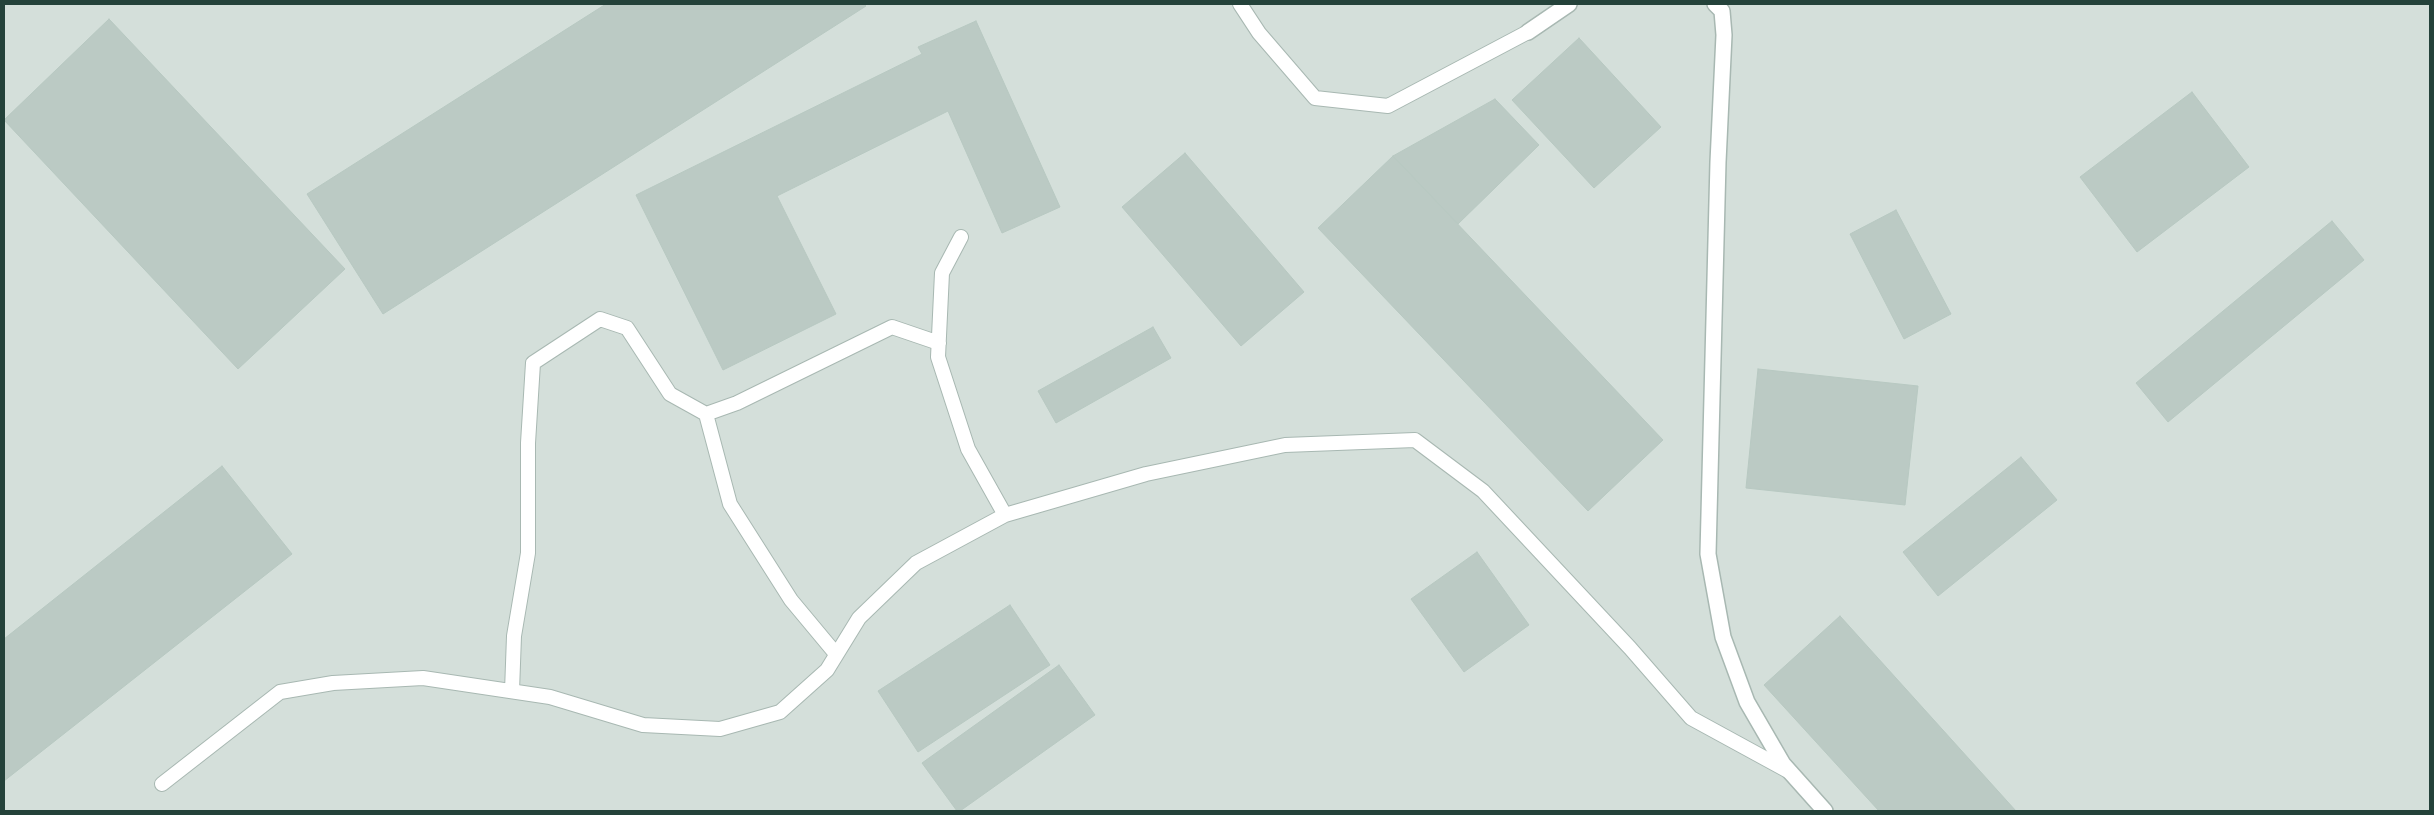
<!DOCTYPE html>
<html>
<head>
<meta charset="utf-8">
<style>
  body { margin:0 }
  #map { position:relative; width:2434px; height:815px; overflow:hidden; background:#e6efeb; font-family:"Exo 2",sans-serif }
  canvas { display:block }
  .frame { position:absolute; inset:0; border:5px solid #24423a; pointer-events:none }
</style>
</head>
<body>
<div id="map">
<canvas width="2434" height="815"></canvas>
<div class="frame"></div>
</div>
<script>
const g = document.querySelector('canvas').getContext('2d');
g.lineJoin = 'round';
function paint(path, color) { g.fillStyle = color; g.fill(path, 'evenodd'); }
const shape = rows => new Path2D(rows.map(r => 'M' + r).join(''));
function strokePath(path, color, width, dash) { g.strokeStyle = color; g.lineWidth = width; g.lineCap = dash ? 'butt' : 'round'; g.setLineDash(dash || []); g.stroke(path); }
paint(shape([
  [4,4,2430,4,2430,811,4,811]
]), '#d4dfda');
const building = shape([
  [606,4,864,4,866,6,383,314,307,194,606,4],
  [109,19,345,269,238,369,4,120,109,19],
  [976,21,1060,207,1002,233,948,111,777,196,836,314,723,370,636,195,922,54,918,47,976,21],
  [1579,38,1661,127,1594,188,1512,100,1579,38],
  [2192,92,2249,167,2137,252,2080,177,2192,92],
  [1495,99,1539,145,1458,224,1393,156,1495,99],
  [1185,153,1304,292,1241,346,1122,207,1185,153],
  [1393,156,1663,440,1588,511,1318,228,1393,156],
  [1896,210,1951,314,1904,339,1850,234,1896,210],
  [2332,221,2364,260,2168,422,2136,383,2332,221],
  [1153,327,1171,358,1056,423,1038,391,1153,327],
  [1758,369,1918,386,1905,505,1746,488,1758,369],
  [2021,457,2057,500,1938,596,1903,552,2021,457],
  [222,466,292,554,4,781,4,639,222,466],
  [1477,552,1529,625,1464,672,1411,599,1477,552],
  [1010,605,1050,665,918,752,878,691,1010,605],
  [1840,616,2016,811,1879,811,1764,685,1840,616],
  [1059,665,1095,715,960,811,957,811,922,763,1059,665]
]);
paint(building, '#bbcac4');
strokePath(building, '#b8c9c2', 1);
const lane = shape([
  [1240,4,1259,33,1315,98,1388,106,1528,32],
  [961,237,942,273,938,357,968,449,1005,515],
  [706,414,730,504,791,600,836,654],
  [512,691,514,636,528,553,528,443,533,363,600,319,627,328,670,394,706,414,737,403,892,327,939,343],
  [162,784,280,692,333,683,423,678,550,697,643,725,720,729,780,712,827,670,859,618,916,563,1005,515,1146,474,1285,445,1415,440,1483,491,1630,648,1691,718,1790,772]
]);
const street = shape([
  [1715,4,1722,11,1724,35,1718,162,1708,554,1723,637,1747,702,1783,764,1825,811],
  [1528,32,1569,4]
]);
strokePath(lane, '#a8b8b2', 16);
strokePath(street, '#a8b8b2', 18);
strokePath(lane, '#fff', 14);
strokePath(street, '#fff', 15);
</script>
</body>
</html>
